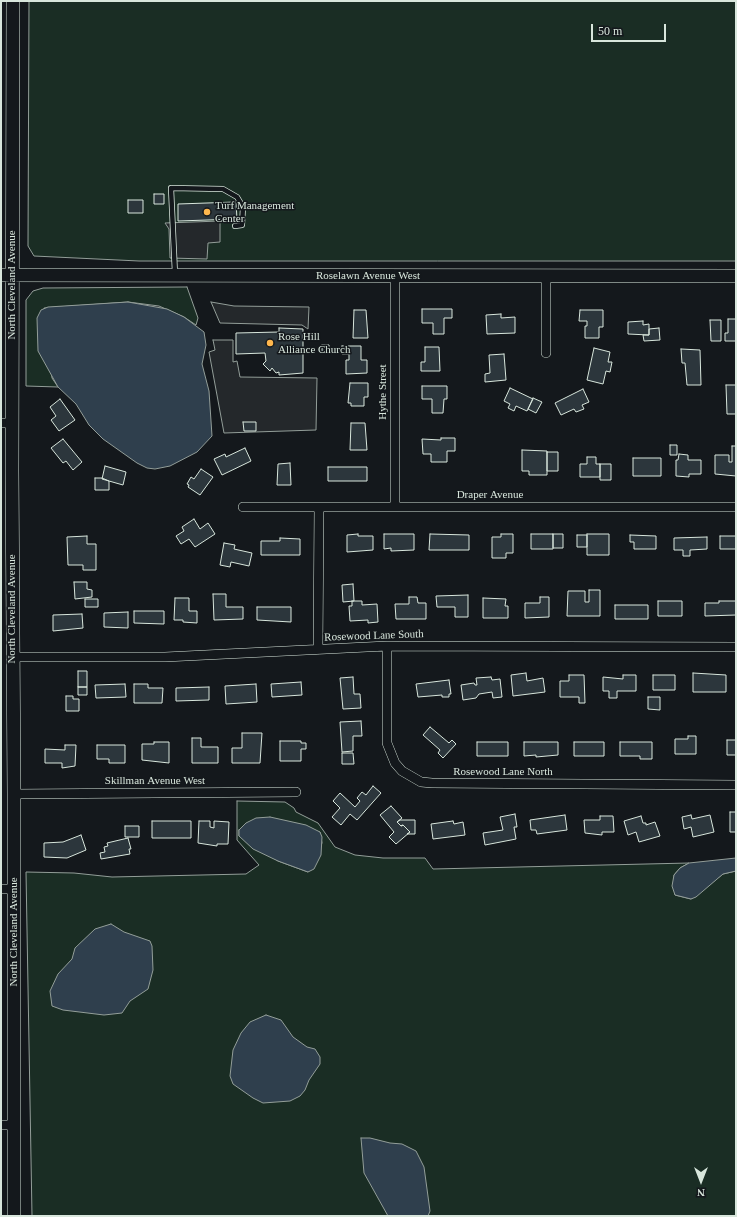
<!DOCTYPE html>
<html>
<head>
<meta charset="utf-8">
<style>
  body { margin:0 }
  #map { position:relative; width:737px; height:1217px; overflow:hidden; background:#14181c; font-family:Georgia,serif }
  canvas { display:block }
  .frame { position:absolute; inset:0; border:2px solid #d8e6dc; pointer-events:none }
  .north { position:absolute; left:681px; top:1161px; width:40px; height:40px; -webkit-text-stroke:3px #14181c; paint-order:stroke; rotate:180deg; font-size:11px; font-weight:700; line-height:16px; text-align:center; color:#d8e6dc }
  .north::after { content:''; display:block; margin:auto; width:14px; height:18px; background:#d8e6dc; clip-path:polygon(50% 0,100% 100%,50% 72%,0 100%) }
  .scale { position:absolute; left:591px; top:24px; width:75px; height:18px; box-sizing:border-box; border:2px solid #d8e6dc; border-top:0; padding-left:5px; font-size:12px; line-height:14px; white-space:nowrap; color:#d8e6dc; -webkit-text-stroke:3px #14181c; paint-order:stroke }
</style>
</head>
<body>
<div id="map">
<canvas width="737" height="1217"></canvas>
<div class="frame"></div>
<div class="north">N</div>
<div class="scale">50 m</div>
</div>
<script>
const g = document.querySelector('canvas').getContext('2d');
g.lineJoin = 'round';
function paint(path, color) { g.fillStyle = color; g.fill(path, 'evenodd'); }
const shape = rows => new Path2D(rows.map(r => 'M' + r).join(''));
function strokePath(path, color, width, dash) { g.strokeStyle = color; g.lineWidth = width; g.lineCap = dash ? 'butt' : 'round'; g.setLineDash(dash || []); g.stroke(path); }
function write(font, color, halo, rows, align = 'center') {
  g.font = font + ' Georgia,serif'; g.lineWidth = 3; g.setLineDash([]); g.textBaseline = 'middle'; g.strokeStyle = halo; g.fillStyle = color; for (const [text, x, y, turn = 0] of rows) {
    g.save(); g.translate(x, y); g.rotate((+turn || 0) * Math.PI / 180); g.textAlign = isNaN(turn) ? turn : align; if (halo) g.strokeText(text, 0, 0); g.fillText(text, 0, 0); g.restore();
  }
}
const green = shape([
  [29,1,736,1,736,261,139,261,34,256,28,246,29,1],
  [187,287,198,318,196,325,184,317,159,306,128,302,44,308,52,378,58,387,26,386,26,300,33,291,43,288,187,287],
  [237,801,285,802,294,808,296,812,318,823,335,847,355,855,383,858,425,858,433,869,689,863,680,868,674,875,675,895,691,899,723,874,736,871,736,1216,32,1216,26,872,74,873,112,877,246,874,259,865,237,840,237,801],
  [239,830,320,832,322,843,308,872,278,861,239,836,239,830]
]);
paint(green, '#1a2d24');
strokePath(green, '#939e99', 1);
const parking = shape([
  [220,221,220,242,208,243,207,259,170,258,169,229,165,223,220,221],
  [211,302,234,306,309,307,308,329,302,325,220,323,211,302],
  [213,340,233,340,233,362,237,361,240,377,317,378,316,430,224,433,209,352,215,350,213,340]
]);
paint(parking, '#24282b');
strokePath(parking, '#939e99', 1);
const water = shape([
  [128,302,167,309,184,317,204,332,206,345,202,364,209,391,212,436,197,452,170,466,155,469,147,468,137,463,103,439,89,425,76,404,58,387,38,351,37,318,41,310,48,307,128,302],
  [270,817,306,825,320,832,322,837,321,855,314,869,308,872,278,861,253,849,239,836,239,830,246,823,256,818,270,817],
  [736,858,736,871,723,874,696,897,691,899,675,895,672,886,674,875,680,868,689,863,736,858],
  [111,924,124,932,150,941,152,946,153,970,148,989,130,1001,122,1013,104,1015,63,1010,52,1006,50,991,58,974,72,959,75,948,95,929,111,924],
  [266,1015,281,1020,293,1037,307,1047,315,1049,320,1057,320,1064,309,1080,305,1090,300,1096,290,1101,263,1103,253,1098,233,1084,230,1076,233,1050,241,1033,250,1022,266,1015],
  [361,1138,370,1138,390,1143,402,1144,416,1151,424,1167,430,1211,428,1216,388,1216,364,1173,361,1138]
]);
paint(water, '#2f3f4d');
strokePath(water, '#939e99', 1);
const building = shape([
  [154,194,164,194,164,204,154,204,154,194],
  [128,200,143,200,143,213,128,213,128,200],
  [236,202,237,219,178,221,178,204,236,202],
  [422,309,452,309,452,318,444,318,444,334,433,334,433,323,422,323,422,309],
  [354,310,366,310,368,338,353,338,354,310],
  [580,310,603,310,603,327,599,327,599,338,585,338,585,326,587,326,587,321,579,321,580,310],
  [501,314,501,318,515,317,515,333,487,334,486,315,501,314],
  [728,319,736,319,736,341,725,341,725,333,728,333,728,319],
  [710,320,721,320,721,341,711,341,710,320],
  [643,321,643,325,649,324,649,335,628,334,628,322,643,321],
  [279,328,303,329,303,373,279,375,279,372,276,373,272,368,270,371,263,364,266,361,265,353,236,354,236,333,279,332,279,328],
  [659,328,660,340,644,341,643,335,649,335,649,329,659,328],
  [322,345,329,345,329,352,322,352,322,345],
  [342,346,361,346,361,360,367,360,367,373,346,374,346,360,349,360,349,354,342,354,342,346],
  [425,347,439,347,440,371,421,371,421,362,425,362,425,347],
  [594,348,610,352,608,362,612,362,610,372,606,371,603,384,587,380,594,348],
  [681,349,700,350,701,385,687,385,685,363,682,363,681,349],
  [504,354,506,380,485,382,485,374,490,373,489,355,504,354],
  [350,383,368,383,368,397,364,397,364,406,351,406,351,403,348,403,350,383],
  [726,385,736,385,736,414,727,414,726,385],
  [422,386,447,386,447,399,444,399,443,413,432,413,432,399,422,399,422,386],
  [510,388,533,399,527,411,516,406,514,411,508,408,510,404,504,401,510,388],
  [583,389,589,402,582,405,584,409,576,412,574,409,561,415,555,403,583,389],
  [533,398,542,402,536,413,528,409,533,398],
  [60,399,75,420,59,431,51,420,56,416,50,407,60,399],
  [243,422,256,422,256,431,244,431,243,422],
  [351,423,365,423,367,450,350,450,351,423],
  [441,438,455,438,455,451,447,451,447,462,431,462,431,454,423,454,422,439,441,440,441,438],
  [63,439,82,462,73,470,66,461,63,463,51,448,63,439],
  [670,445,677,445,677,455,670,455,670,445],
  [732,446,736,446,736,476,715,474,715,455,729,455,729,462,732,462,732,446],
  [245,448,251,461,222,475,214,459,225,454,226,457,245,448],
  [522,450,547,451,547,475,529,475,529,471,522,471,522,450],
  [547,452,558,452,558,471,547,471,547,452],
  [679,454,688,455,688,460,701,460,701,474,689,474,689,477,676,476,676,460,678,460,679,454],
  [587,457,596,457,596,464,600,464,600,477,580,477,580,464,587,464,587,457],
  [633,458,661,458,661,476,633,476,633,458],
  [290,463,291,485,277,485,278,464,290,463],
  [600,464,611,464,611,480,600,480,600,464],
  [105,466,126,472,123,485,102,479,105,466],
  [328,467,367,467,367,481,328,481,328,467],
  [201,469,213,477,200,495,188,487,189,485,187,484,191,477,194,479,201,469],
  [95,478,102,478,109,481,109,490,95,490,95,478],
  [194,519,200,529,208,523,215,534,195,547,189,539,181,544,176,536,184,531,182,527,194,519],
  [358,534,358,536,373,536,373,550,347,552,347,535,358,534],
  [384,534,414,534,414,550,391,551,391,548,384,549,384,534],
  [430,534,469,535,469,550,429,550,430,534],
  [501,534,513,534,513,553,506,553,506,558,492,558,492,537,501,537,501,534],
  [531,534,553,534,553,549,531,549,531,534],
  [553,534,563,534,563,548,553,548,553,534],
  [587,534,609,534,609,555,587,555,587,534],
  [577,535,587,535,587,547,577,547,577,535],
  [630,535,656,536,656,549,634,549,634,542,630,542,630,535],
  [87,536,87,544,96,544,96,570,83,570,83,565,68,565,67,537,87,536],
  [720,536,736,536,736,549,720,549,720,536],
  [707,537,707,549,690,550,690,556,683,556,683,550,674,550,674,538,707,537],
  [280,538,300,539,300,555,261,555,261,541,280,541,280,538],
  [224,543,235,545,234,549,252,553,249,566,231,562,230,567,220,565,224,543],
  [74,582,87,582,87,589,92,590,92,597,75,599,74,582],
  [353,584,354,601,343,602,342,585,353,584],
  [589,590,600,590,600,616,567,616,568,591,585,591,585,602,589,602,589,590],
  [213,594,226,594,226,607,243,607,243,619,214,620,213,594],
  [468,595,468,617,455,617,455,607,437,607,436,596,468,595],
  [409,597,417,597,418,603,426,603,426,619,396,619,395,604,409,604,409,597],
  [540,597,549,597,549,617,525,618,525,603,540,603,540,597],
  [175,598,189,598,189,611,197,611,197,623,183,622,183,620,174,620,175,598],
  [483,598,506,599,505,606,508,606,508,618,483,618,483,598],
  [85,599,98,599,98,607,85,607,85,599],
  [352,601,362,601,362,605,377,604,378,622,368,623,368,620,350,621,349,606,352,606,352,601],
  [658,601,682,601,682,616,658,616,658,601],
  [719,601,736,601,736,615,705,616,705,603,719,603,719,601],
  [615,605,648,605,648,619,615,619,615,605],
  [257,607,291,607,291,622,257,620,257,607],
  [134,611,164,611,164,624,134,623,134,611],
  [128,612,128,628,104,627,104,613,128,612],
  [82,614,83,628,53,631,53,615,82,614],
  [78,671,87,671,87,687,78,687,78,671],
  [526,673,527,681,543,678,545,692,513,696,511,675,526,673],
  [693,673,726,675,726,692,693,692,693,673],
  [569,675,584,675,585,703,579,703,579,697,560,697,560,681,569,681,569,675],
  [623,675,636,675,636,691,617,691,617,698,609,698,609,691,603,691,603,677,623,679,623,675],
  [653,675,675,675,675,690,653,690,653,675],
  [353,677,354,694,360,694,361,708,343,709,340,678,353,677],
  [491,677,492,680,500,679,502,697,493,698,492,692,479,694,476,698,463,700,461,685,474,683,475,685,477,685,476,678,491,677],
  [449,680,451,694,449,694,449,697,442,697,442,695,418,697,416,684,449,680],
  [301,682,302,695,272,697,271,684,301,682],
  [125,684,126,697,96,698,95,685,125,684],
  [134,684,148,684,148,688,163,688,162,703,134,703,134,684],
  [256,684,257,702,226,704,225,686,256,684],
  [78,687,87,687,87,695,78,695,78,687],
  [209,687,209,700,176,701,176,688,209,687],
  [66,696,73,696,73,699,79,699,79,711,66,711,66,696],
  [648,697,660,697,660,710,648,709,648,697],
  [361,721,362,736,353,736,353,751,342,752,340,722,361,721],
  [430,727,449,743,452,740,456,744,443,758,438,753,440,750,423,735,430,727],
  [242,733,262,733,260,763,232,763,232,748,242,748,242,733],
  [688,736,696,736,696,754,675,754,675,739,688,739,688,736],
  [192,738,201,738,201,747,218,747,218,763,192,763,192,738],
  [727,740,736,740,736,755,727,755,727,740],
  [280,741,301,741,301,743,306,743,306,749,301,749,301,761,280,761,280,741],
  [154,742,169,742,169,763,142,760,142,744,154,744,154,742],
  [477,742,508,742,508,756,477,756,477,742],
  [524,742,558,742,558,755,536,757,536,755,524,756,524,742],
  [574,742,604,742,604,756,574,756,574,742],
  [620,742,652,742,652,759,640,759,640,756,620,756,620,742],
  [65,745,76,745,75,766,62,768,62,763,45,763,45,749,65,750,65,745],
  [97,745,125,745,125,763,109,763,109,759,97,759,97,745],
  [342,753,353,753,354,764,342,764,342,753],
  [373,786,381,793,357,820,350,814,341,825,332,817,340,808,333,801,340,793,355,807,360,801,357,798,362,792,366,795,373,786],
  [391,806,402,818,397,822,401,826,403,825,410,832,396,844,389,837,394,832,380,815,391,806],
  [730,812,736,812,736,832,730,832,730,812],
  [515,814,517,827,514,827,516,839,485,845,483,833,503,830,500,817,515,814],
  [565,815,567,830,537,834,536,830,531,830,530,820,565,815],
  [691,815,692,819,710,815,714,832,693,837,691,827,684,829,682,817,691,815],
  [600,816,613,816,614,832,602,832,602,835,585,833,584,820,600,820,600,816],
  [641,816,643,823,646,823,646,825,655,822,660,836,639,842,636,832,628,835,624,821,641,816],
  [400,820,415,820,415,834,407,834,410,832,403,825,401,826,397,822,400,820],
  [152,821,191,821,191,838,152,838,152,821],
  [199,821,210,821,210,827,214,828,214,821,229,822,228,844,217,844,217,846,198,843,199,821],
  [453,821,454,824,463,822,465,835,433,839,431,824,453,821],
  [125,826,139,826,139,837,125,837,125,826],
  [81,835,86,850,67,858,44,857,44,843,63,842,81,835],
  [128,838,131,849,129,849,130,854,101,859,100,853,105,852,104,847,108,846,107,843,128,838]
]);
paint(building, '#2c363c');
strokePath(building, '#d8e6dc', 1);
const lane = shape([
  [175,274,171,188,223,189,237,197,243,207,242,225,235,226]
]);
const street = shape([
  [395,277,395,507],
  [546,353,546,276],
  [1,423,12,423],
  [243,507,736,507],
  [387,646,387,743,395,763,402,771,421,782,432,783,736,785],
  [318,650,319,507],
  [12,657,165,657,387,646,736,647],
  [14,794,296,792],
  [1,889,15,889],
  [1,1125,13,1125]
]);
const secondary = shape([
  [13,1,12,470,14,794,14,1216],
  [1,275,736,276]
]);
strokePath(lane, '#d8e6dc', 6);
strokePath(street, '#d8e6dc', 10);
strokePath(secondary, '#d8e6dc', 14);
strokePath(lane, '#14181c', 4.5);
strokePath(street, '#14181c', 9);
strokePath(secondary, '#14181c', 13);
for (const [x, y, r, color] of [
  [207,212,4,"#ffb74d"],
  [270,343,4,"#ffb74d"]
]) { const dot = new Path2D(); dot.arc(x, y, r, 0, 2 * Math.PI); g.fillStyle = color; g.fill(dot); strokePath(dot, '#14181c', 1.5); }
write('11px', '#d8e6dc', '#14181c', [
  ["Turf Management",215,206],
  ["Center",215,219],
  ["Rose Hill",278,337],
  ["Alliance Church",278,350]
], 'left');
write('11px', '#d8e6dc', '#14181c', [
  ["Roselawn Avenue West",368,276],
  ["North Cleveland Avenue",12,285,-90],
  ["Hythe Street",383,392,-90],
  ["Draper Avenue",490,495],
  ["North Cleveland Avenue",12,609,-90],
  ["Rosewood Lane South",374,636,-2],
  ["Rosewood Lane North",503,772],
  ["Skillman Avenue West",155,781],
  ["North Cleveland Avenue",14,932,-90]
]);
</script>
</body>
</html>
